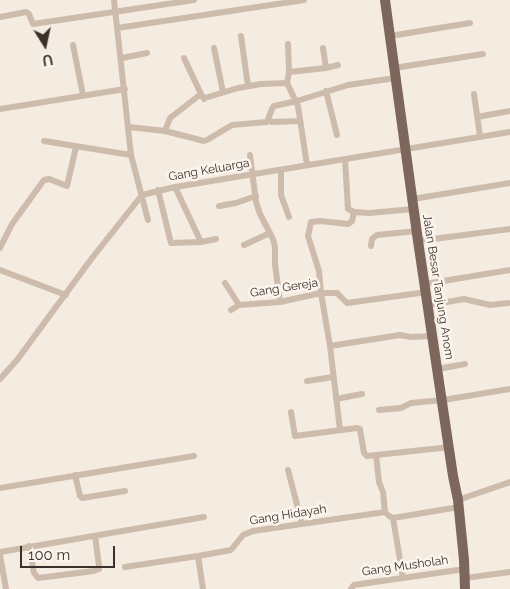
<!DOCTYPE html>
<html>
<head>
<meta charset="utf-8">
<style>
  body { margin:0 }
  #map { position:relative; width:510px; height:589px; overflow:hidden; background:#f4ebe1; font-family:Raleway,sans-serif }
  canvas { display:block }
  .north { position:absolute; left:20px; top:20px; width:50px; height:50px; -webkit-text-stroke:4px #fbf5ee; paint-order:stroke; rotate:170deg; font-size:14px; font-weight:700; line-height:20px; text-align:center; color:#3b302b }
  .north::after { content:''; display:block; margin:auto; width:18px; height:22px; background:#3b302b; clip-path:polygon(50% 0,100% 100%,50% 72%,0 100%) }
  .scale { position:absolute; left:20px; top:546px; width:95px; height:22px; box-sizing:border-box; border:2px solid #3b302b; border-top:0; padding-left:6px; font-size:15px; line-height:18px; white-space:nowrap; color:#3b302b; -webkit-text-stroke:4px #fbf5ee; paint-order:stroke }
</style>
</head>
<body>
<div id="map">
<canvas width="510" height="589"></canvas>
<div class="north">U</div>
<div class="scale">100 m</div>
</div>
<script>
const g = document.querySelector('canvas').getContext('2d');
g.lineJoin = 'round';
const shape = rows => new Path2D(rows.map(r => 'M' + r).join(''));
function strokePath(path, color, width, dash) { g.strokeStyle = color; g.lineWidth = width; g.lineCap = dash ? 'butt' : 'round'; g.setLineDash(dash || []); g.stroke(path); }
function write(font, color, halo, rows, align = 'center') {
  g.font = font + ' Raleway,sans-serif'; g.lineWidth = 5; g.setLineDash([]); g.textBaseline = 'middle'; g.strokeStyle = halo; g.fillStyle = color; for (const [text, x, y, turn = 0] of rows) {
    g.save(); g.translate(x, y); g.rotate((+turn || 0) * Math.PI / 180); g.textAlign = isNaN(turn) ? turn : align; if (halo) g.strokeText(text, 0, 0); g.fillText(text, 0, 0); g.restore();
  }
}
strokePath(shape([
  [114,0,131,155,148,220],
  [0,17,26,12,29,14,33,24,194,0],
  [117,28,304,0],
  [241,36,248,86],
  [390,36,470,23],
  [73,45,83,95],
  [214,48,223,92],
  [323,48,326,68],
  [122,58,147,53],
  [184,58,201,94],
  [394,68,483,54],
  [289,72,326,68,338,65],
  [287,83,289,72,288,44],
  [326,91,337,135],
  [474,94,480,136],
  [0,109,125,89],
  [477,117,510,111],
  [272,122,300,121],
  [129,127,165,131,204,141,207,140,232,125,267,122,272,109,274,106,297,101,348,85,395,78],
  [165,131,170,118,201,94,204,99,205,98,238,88,261,84,287,83,298,106,307,165],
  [44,141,131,155],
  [250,155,256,202,260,214,273,239,275,247,275,264,280,302],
  [345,159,348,209,354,212,369,213,414,209],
  [281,170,281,195,289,217],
  [175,187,201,242],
  [158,190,171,243,201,242,216,239],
  [413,199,510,183],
  [219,206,236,203,256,196],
  [418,241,510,229],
  [244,245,270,233],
  [371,246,372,239,377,235,417,231],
  [0,248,12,224,44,180,49,179,67,186,76,147],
  [0,270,66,295],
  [225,283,239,305],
  [425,284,510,270],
  [429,305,464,299,490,305,508,303],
  [231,310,239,305,280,302,321,293,337,293,347,303,427,292],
  [330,346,400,335,411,337,433,336],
  [438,369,465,364],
  [0,379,17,360,92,258,142,195,175,187,510,132],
  [307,381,333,377],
  [336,399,362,394],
  [379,410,401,408,411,403,443,400,510,389],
  [291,412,295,436,357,428,360,429,364,453,367,456,450,447],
  [340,430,330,346,321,293,319,271,308,236,311,222,320,221,348,224,352,221,354,212],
  [376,455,379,482,383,492,385,512],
  [288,470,302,524],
  [75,475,80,496,82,498,125,491],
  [0,488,194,456],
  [458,500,510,482],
  [393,518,403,578],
  [29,546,34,573,38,578,94,571,99,569,99,566,95,536],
  [0,552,204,517],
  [0,555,6,589],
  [198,556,203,589],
  [125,567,198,556,231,550,243,535,253,531,385,512,389,516,393,518,459,507],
  [465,578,510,572],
  [351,589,354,585,465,569]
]), '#cdbbac', 6);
strokePath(shape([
  [385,0,418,241,453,476,458,500,464,560,465,589]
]), '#7d675c', 10);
write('12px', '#3b302b', '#fbf5ee', [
  ["Gang Keluarga",209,170,-10],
  ["Jalan Besar Tanjung Anom",438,287,81],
  ["Gang Gereja",284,288,-9],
  ["Gang Hidayah",288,515,-9],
  ["Gang Musholah",405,566,-8]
]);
</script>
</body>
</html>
